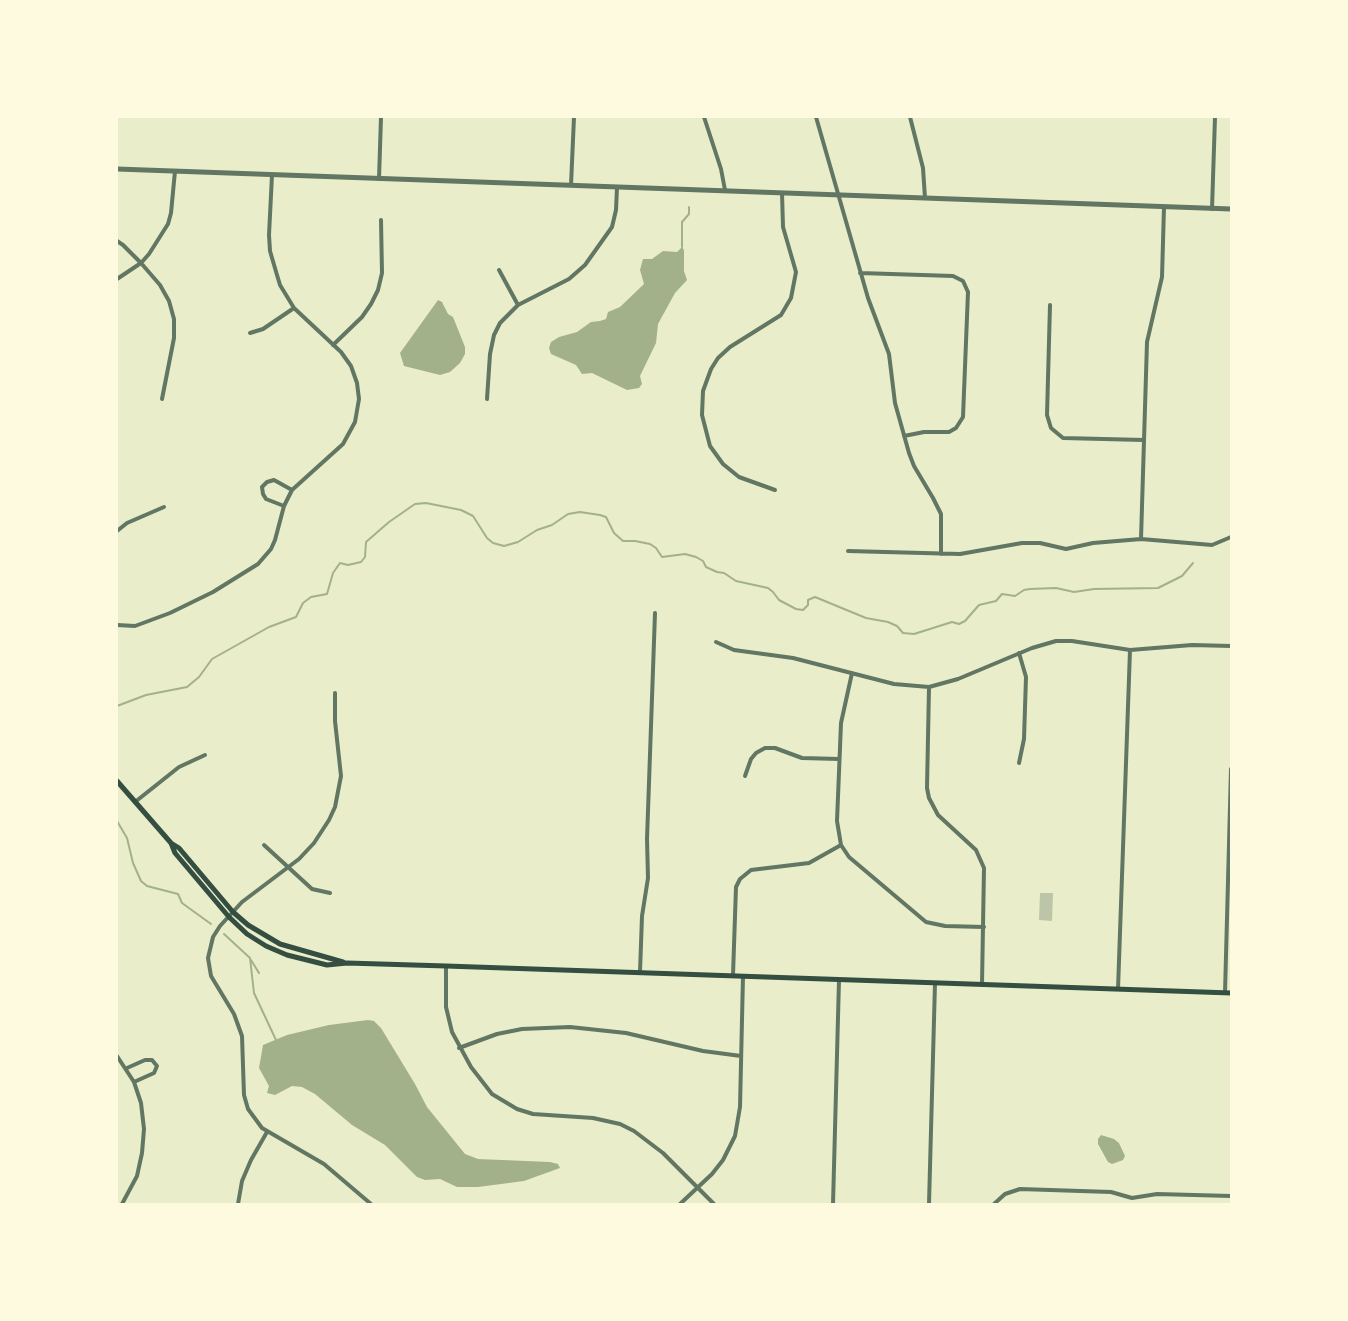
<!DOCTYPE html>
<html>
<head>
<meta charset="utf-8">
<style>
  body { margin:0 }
  #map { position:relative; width:1348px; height:1321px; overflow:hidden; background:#e9edc9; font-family:"DejaVu Sans",sans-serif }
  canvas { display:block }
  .frame { position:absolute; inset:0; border:118px solid #fefae0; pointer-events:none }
</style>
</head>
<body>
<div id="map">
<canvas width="1348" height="1321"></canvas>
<div class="frame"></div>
</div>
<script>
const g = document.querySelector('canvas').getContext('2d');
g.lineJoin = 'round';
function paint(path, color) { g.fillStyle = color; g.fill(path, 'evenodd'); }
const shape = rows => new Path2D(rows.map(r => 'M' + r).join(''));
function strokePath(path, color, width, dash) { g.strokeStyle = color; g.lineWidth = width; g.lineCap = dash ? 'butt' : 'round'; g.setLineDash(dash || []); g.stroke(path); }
paint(shape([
  [682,247,684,250,684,271,687,280,675,293,658,324,656,343,640,376,642,384,639,388,627,390,592,373,582,374,576,365,551,354,549,348,551,342,559,337,577,332,591,322,600,321,606,319,608,312,620,307,644,284,640,270,643,259,652,259,663,251,677,252],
  [438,300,442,302,448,314,453,317,465,347,465,354,460,363,450,372,440,375,404,366,400,353],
  [368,1020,374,1021,381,1028,415,1084,427,1107,465,1154,478,1159,550,1162,558,1164,560,1168,524,1181,478,1187,457,1187,440,1179,425,1180,417,1177,385,1145,352,1125,315,1094,302,1087,292,1086,275,1095,267,1093,269,1086,259,1068,263,1045,287,1035,329,1025],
  [1101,1135,1114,1139,1119,1143,1125,1156,1123,1160,1112,1164,1108,1162,1098,1144,1098,1139]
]), '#a3b18a');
strokePath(shape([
  [682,247,682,222,689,214,689,207],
  [117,706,146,695,187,687,199,677,212,659,269,627,296,617,303,603,311,597,327,594,333,573,340,563,348,565,361,562,365,557,366,542,389,522,415,504,426,503,461,510,473,516,487,538,493,543,504,546,518,542,537,530,552,525,568,514,580,512,600,515,606,517,614,533,623,541,635,541,650,544,656,548,662,557,685,554,696,557,703,561,706,567,717,572,724,573,736,581,768,588,773,592,779,600,796,609,803,610,808,605,808,600,815,597,866,618,888,622,897,626,903,633,914,634,952,622,959,624,965,621,979,605,996,601,1002,594,1015,596,1024,590,1030,589,1056,588,1074,592,1094,589,1158,588,1182,576,1193,563],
  [117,821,127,838,133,863,141,881,147,886,178,894,182,903,211,924],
  [224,934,250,958,254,993,276,1040],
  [251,960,259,973]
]), '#a3b18a', 2);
paint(shape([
  [1040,893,1053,893,1052,921,1039,920]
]), '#bcc5a7');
strokePath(shape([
  [704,117,721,169,725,190],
  [816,117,868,298,889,354,895,403,909,453,914,466,933,498,941,514,941,554],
  [910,117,923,168,925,198],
  [379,179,381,117],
  [571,185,574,117],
  [1212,209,1215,117],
  [117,241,123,245,141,263,160,285,169,301,174,319,174,338,162,399],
  [499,270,518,305],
  [860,273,953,276,963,281,968,292,963,417,956,428,949,432,924,432,904,436],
  [117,279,141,263,149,254,168,224,171,213,175,171],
  [1050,305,1047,415,1051,428,1063,438,1144,440],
  [250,333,263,329,294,308],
  [333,345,362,317,371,304,378,290,382,273,381,220],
  [487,399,490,354,494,335,500,323,518,305,569,279,585,265,612,227,616,210,617,187],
  [775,490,739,477,723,464,710,446,702,415,703,391,711,369,718,358,730,347,781,315,791,298,796,272,783,227,782,193],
  [284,506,266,499,263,494,262,487,267,482,274,480,292,490],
  [117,531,127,523,164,507],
  [1141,539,1147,342,1162,277,1164,207],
  [848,551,960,554,1022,543,1040,543,1066,549,1093,543,1141,539,1212,545,1231,537],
  [117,625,135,626,170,613,213,592,258,564,271,549,275,540,284,506,292,490,343,444,355,422,359,399,357,383,351,366,341,352,294,308,280,285,277,275,270,251,269,235,272,175],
  [716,642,734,650,793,658,894,684,929,687,958,679,1032,648,1056,641,1072,641,1130,650,1192,645,1231,646],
  [1019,653,1026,677,1024,739,1019,763],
  [852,673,841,723,837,821,841,845,849,857,926,922,945,926,984,927],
  [929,687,927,788,929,798,938,815,976,850,984,868,982,984],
  [335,693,335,721,341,776,335,807,329,820,314,843,299,859,242,902,220,926,213,937,208,958,211,976,234,1014,242,1036,244,1095,248,1109,262,1128,324,1164,371,1204],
  [745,776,751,759,756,753,765,748,775,748,802,758,839,759],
  [135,802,179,767,205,755],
  [264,845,312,889,330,893],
  [446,966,446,1007,452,1032,471,1067,492,1094,517,1109,533,1114,593,1118,620,1124,634,1131,663,1153,714,1204],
  [640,972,642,916,648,878,647,839,655,613],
  [733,975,736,887,740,879,751,870,809,863,841,845],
  [1118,989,1130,650],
  [1225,993,1231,769],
  [459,1048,497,1034,522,1029,570,1027,626,1033,703,1051,741,1056],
  [117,1056,134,1082,141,1103,144,1129,142,1153,137,1176,122,1204],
  [127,1068,145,1060,152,1060,157,1066,154,1073,134,1082],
  [238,1204,242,1181,251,1160,267,1132],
  [680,1204,712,1174,723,1160,735,1136,740,1107,743,976],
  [833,1204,839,980],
  [929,1204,935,983],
  [994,1204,1005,1194,1020,1189,1111,1192,1132,1198,1157,1194,1231,1196]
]), '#617663', 4);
strokePath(shape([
  [117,169,1231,209]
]), '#617663', 5);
strokePath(shape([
  [117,781,171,843,179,848,233,912,248,925,280,944,343,962],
  [171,843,175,853,229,917,247,934,266,946,287,955,327,965,347,963,446,966,1231,993]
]), '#344e41', 5);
</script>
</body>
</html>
